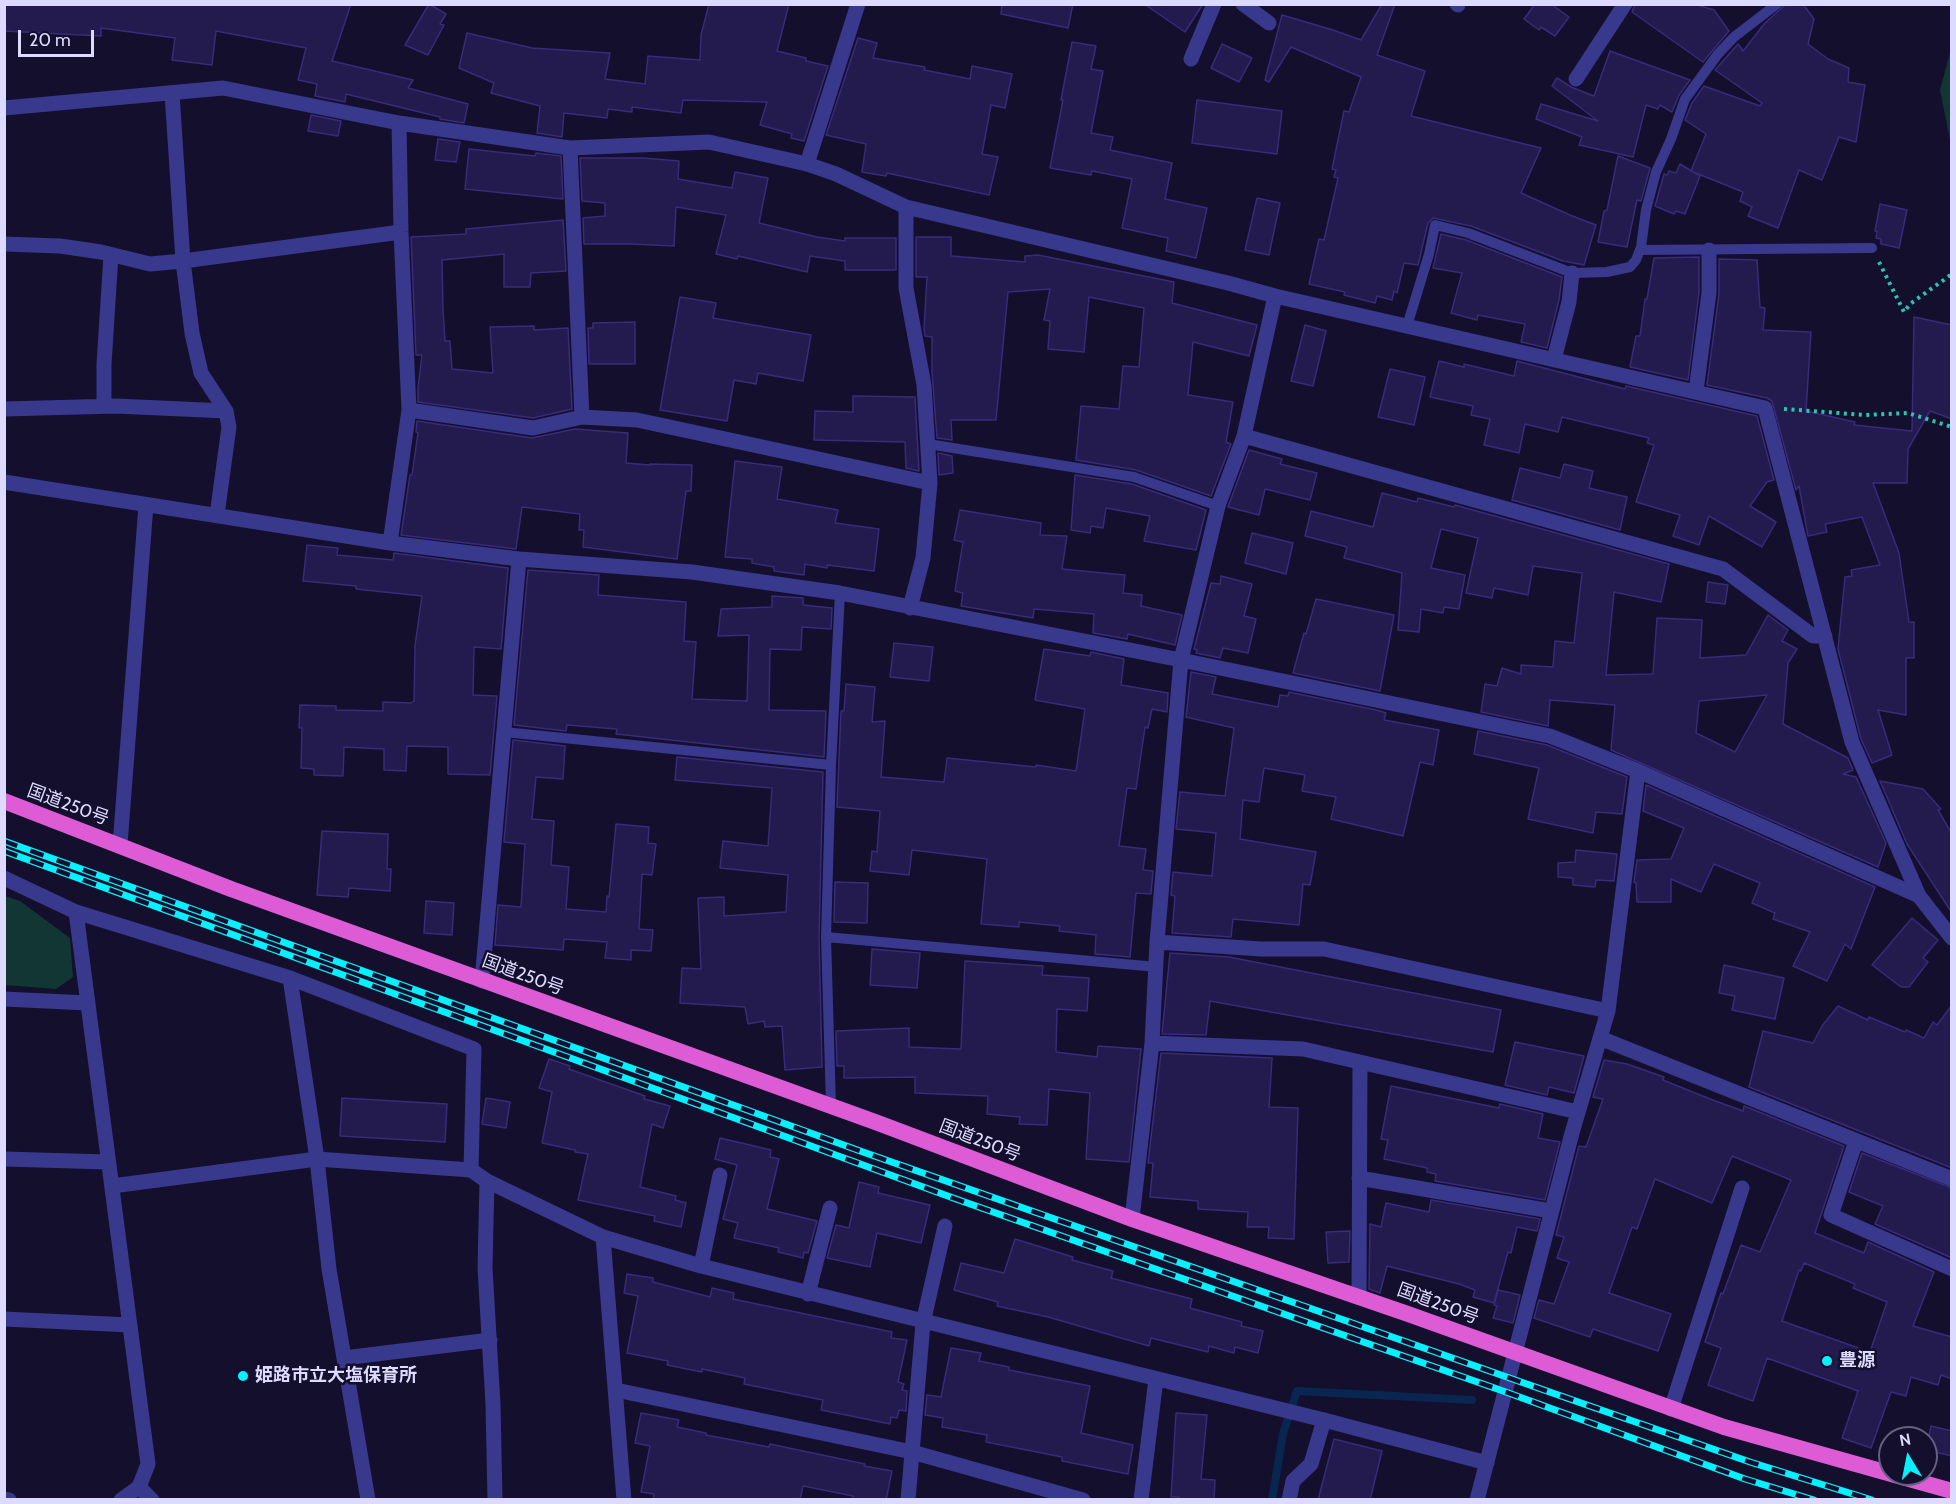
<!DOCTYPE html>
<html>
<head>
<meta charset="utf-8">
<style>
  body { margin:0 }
  #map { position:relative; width:1956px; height:1504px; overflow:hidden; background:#130f2c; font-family:Cabin,sans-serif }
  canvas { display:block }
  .frame { position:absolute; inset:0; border:6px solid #dddaff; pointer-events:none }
  .north { position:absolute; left:1878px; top:1426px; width:60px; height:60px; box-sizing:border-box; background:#130f2c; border:2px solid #646080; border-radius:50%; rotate:350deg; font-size:16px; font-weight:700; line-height:24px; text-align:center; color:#dddaff }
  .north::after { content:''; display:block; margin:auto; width:21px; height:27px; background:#06f0ff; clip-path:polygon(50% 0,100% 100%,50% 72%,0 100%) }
  .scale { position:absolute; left:18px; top:30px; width:76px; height:27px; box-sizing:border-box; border:3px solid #dddaff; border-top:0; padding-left:8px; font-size:18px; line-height:21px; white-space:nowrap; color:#dddaff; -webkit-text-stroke:4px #130f2c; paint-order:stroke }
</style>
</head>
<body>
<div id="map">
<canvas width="1956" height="1504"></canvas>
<div class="frame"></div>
<div class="north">N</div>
<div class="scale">20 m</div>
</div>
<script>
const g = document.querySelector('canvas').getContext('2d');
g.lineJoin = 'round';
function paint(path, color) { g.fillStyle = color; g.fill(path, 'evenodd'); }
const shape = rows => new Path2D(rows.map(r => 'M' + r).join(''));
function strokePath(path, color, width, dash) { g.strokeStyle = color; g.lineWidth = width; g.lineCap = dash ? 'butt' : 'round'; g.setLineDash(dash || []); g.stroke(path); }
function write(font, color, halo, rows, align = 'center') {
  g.font = font + ' Cabin,"Noto Sans JP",sans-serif'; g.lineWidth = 5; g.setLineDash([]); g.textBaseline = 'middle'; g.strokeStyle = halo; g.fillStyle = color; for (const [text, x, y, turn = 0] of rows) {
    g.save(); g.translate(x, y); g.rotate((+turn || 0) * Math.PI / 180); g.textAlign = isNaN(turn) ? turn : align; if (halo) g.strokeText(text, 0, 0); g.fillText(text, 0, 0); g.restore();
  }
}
paint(shape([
  [1951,49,1951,145,1940,90],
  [5,896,20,901,70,938,73,977,56,989,5,985]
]), '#123633');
strokePath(shape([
  [1272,1500,1283,1434,1297,1391,1472,1400]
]), '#092651', 8);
const building = shape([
  [4,4,351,4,332,61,413,80,408,88,468,104,464,123,440,119,440,117,346,94,345,102,315,96,317,84,298,80,306,48,216,31,212,65,172,60,175,38,101,28,101,36,4,31,4,4],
  [429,4,446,14,440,24,444,25,428,55,405,45,429,4],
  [709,4,789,4,777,51,806,58,806,61,828,66,804,141,791,138,792,134,760,125,767,102,683,100,681,113,632,107,632,112,608,109,607,118,564,113,562,137,537,133,540,106,491,93,494,83,459,68,467,33,532,48,610,53,605,79,645,84,648,56,700,60,701,35,709,4],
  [1002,4,1073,4,1068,28,1001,14,1002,4],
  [1144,4,1203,4,1185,32,1144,4],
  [1382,4,1395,4,1377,55,1425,71,1411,116,1541,148,1521,193,1570,215,1596,225,1584,265,1563,261,1471,226,1433,218,1428,223,1418,265,1404,263,1397,293,1394,291,1392,300,1377,296,1375,303,1344,295,1345,292,1309,284,1319,239,1324,240,1338,178,1334,177,1336,170,1332,169,1344,111,1349,112,1361,77,1291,47,1269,82,1265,80,1282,15,1333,30,1361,40,1382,4],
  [1535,4,1551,4,1569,17,1555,36,1541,27,1539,30,1524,19,1535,4],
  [1635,4,1694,4,1714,10,1729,31,1703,62,1632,12,1635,4],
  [1786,4,1803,4,1814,19,1808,44,1828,59,1849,68,1848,82,1865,85,1856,142,1839,137,1822,180,1799,170,1778,228,1748,216,1752,207,1740,201,1743,192,1691,171,1706,134,1685,120,1692,103,1704,86,1760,106,1762,103,1715,70,1738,44,1743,51,1765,23,1786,4],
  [858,38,877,43,873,58,925,67,924,70,970,79,972,66,1012,74,1005,108,991,105,982,154,998,157,989,195,887,173,886,176,862,172,866,144,826,135,858,38],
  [1072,42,1096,46,1091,69,1103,71,1091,133,1113,137,1110,150,1172,163,1165,199,1207,208,1196,258,1166,251,1168,238,1122,228,1132,179,1092,171,1091,175,1050,168,1063,100,1061,100,1072,42],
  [1222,44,1252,58,1239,82,1211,68,1222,44],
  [1610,51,1690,80,1679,95,1672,112,1660,105,1658,109,1646,105,1633,157,1579,145,1582,137,1536,119,1541,104,1598,121,1552,86,1557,78,1571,87,1594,96,1610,51],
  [1197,100,1282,111,1277,154,1192,143,1197,100],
  [311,115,341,121,338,136,308,131,311,115],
  [438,139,460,142,456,162,435,160,438,139],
  [469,149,535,156,536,153,561,156,563,199,465,189,469,149],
  [1618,156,1650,168,1641,201,1637,200,1627,247,1598,242,1604,211,1607,210,1618,156],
  [580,158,643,158,679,161,678,179,732,188,735,172,768,178,759,223,817,237,845,241,845,238,896,238,896,270,845,270,845,261,810,256,807,272,738,256,737,259,716,254,726,215,676,207,674,246,630,244,584,244,583,218,605,216,605,203,582,201,580,158],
  [1680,164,1700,176,1685,214,1676,211,1674,214,1655,206,1664,174,1667,175,1669,171,1676,173,1680,164],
  [1257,198,1280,203,1269,255,1245,250,1257,198],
  [1880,204,1907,210,1899,248,1881,244,1881,239,1876,238,1877,232,1875,231,1880,204],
  [563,220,566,271,531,273,530,287,504,287,504,254,442,260,443,309,445,341,450,341,452,369,493,373,490,327,534,326,534,330,568,328,572,409,533,418,418,402,418,388,422,355,416,355,411,237,466,234,466,229,563,220],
  [1441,234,1466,240,1562,277,1559,300,1547,348,1521,342,1525,324,1478,315,1477,320,1451,313,1462,273,1433,268,1441,234],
  [916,237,951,237,951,256,1025,262,1025,256,1038,255,1174,282,1172,303,1257,325,1249,356,1193,342,1188,395,1233,402,1226,442,1231,444,1211,496,1136,470,1076,460,1081,406,1119,409,1123,366,1139,367,1144,308,1089,297,1084,352,1048,349,1050,321,1044,320,1050,289,1008,292,996,420,951,420,952,440,937,438,932,372,932,337,925,336,924,329,927,277,916,277,916,237],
  [1699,257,1699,292,1688,380,1630,367,1636,336,1640,336,1645,299,1647,299,1654,258,1699,257],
  [1719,259,1757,260,1760,307,1765,308,1763,330,1811,332,1806,411,1855,422,1854,425,1912,431,1914,317,1952,325,1952,419,1930,411,1908,449,1907,483,1873,483,1899,553,1909,622,1914,622,1914,658,1906,658,1906,715,1878,710,1892,755,1872,763,1861,739,1838,649,1845,577,1852,576,1851,570,1880,565,1862,517,1825,524,1827,532,1808,536,1799,486,1796,490,1772,401,1767,398,1707,385,1719,294,1719,259],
  [680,297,716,303,713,318,811,335,803,381,758,373,756,384,734,380,727,421,660,410,680,297],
  [635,322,635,364,589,364,588,328,593,328,593,323,635,322],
  [1305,325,1326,331,1313,386,1291,381,1305,325],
  [1439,361,1464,367,1464,364,1514,376,1517,361,1625,389,1626,386,1757,416,1774,480,1767,482,1750,506,1776,522,1762,547,1709,516,1699,545,1673,536,1680,515,1636,502,1654,445,1647,443,1649,438,1562,417,1558,432,1525,424,1519,453,1484,445,1490,419,1471,415,1473,406,1430,397,1439,361],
  [1390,369,1425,377,1414,425,1378,417,1390,369],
  [853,396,915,397,919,471,906,468,905,442,814,440,815,411,853,412,853,396],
  [417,421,532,438,575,429,628,433,626,463,650,465,650,464,692,465,691,491,686,491,677,559,583,547,584,530,579,530,580,514,522,507,516,549,401,535,410,475,412,475,418,433,416,432,417,421],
  [1249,450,1282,459,1280,464,1317,473,1310,500,1265,489,1259,515,1228,507,1249,450],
  [938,453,952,456,953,473,939,475,938,453],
  [735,461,782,467,777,499,838,510,835,523,879,529,874,571,827,565,827,568,805,564,804,575,774,571,774,567,752,563,752,559,725,557,735,461],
  [1564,464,1593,471,1589,488,1627,497,1620,530,1512,500,1520,468,1560,478,1564,464],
  [1075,475,1132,484,1206,510,1196,550,1144,541,1150,516,1106,508,1103,528,1091,526,1090,533,1071,530,1075,475],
  [1382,493,1417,502,1418,498,1454,507,1455,505,1669,564,1661,602,1614,592,1606,675,1653,674,1657,618,1702,620,1700,658,1746,655,1768,615,1788,630,1782,641,1797,649,1788,663,1783,724,1848,758,1853,770,1843,774,1856,777,1886,843,1878,867,1611,750,1615,705,1550,700,1548,726,1481,712,1485,684,1497,686,1502,668,1521,674,1521,665,1553,667,1555,641,1574,643,1582,573,1533,566,1528,595,1494,588,1492,598,1466,593,1478,538,1441,529,1431,568,1465,575,1459,609,1444,607,1443,613,1421,609,1419,632,1398,630,1402,573,1344,558,1347,547,1305,536,1311,511,1373,527,1382,493],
  [1767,695,1735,752,1696,733,1699,701,1767,695],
  [960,510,1041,523,1040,535,1067,536,1062,569,1125,575,1123,593,1142,595,1141,606,1182,615,1175,645,1128,634,1127,639,1093,633,1094,614,1034,609,1033,618,961,606,963,593,955,591,963,542,954,540,960,510],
  [1252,533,1293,543,1286,574,1245,563,1252,533],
  [307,545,338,548,337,555,393,560,394,553,508,568,501,649,474,647,473,695,497,696,490,775,448,774,448,747,407,746,406,771,384,770,384,749,344,747,343,776,314,775,314,769,301,768,302,728,299,728,300,705,336,706,336,710,383,711,383,702,411,703,414,701,415,646,422,596,356,589,356,586,303,581,307,545],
  [528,570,599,575,598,595,686,602,684,641,696,642,692,699,747,701,749,635,718,636,721,609,772,607,772,596,803,598,803,605,832,608,831,629,802,627,801,650,770,649,769,710,826,711,824,757,616,734,617,729,567,725,566,731,514,725,528,570],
  [1221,576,1252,584,1244,616,1256,619,1248,653,1223,648,1220,658,1196,653,1197,650,1194,649,1211,583,1220,584,1221,576],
  [1708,582,1728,585,1725,604,1706,602,1708,582],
  [1316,599,1394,615,1380,691,1293,673,1304,633,1306,634,1316,599],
  [894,643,933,647,929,681,890,677,894,643],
  [1044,649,1090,656,1091,652,1124,659,1121,685,1168,693,1167,712,1152,709,1148,728,1145,727,1136,789,1127,788,1119,846,1146,849,1143,870,1153,871,1151,894,1136,893,1130,957,1095,954,1096,935,1059,931,1060,926,1019,922,1019,927,981,924,987,859,912,850,909,875,870,871,872,851,877,852,880,811,837,807,841,711,844,711,846,684,875,687,872,722,885,721,881,777,944,782,947,758,1036,767,1036,765,1076,771,1085,709,1035,700,1044,649],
  [1191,672,1216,677,1212,694,1278,707,1280,695,1288,696,1289,692,1376,710,1386,713,1384,720,1439,730,1433,765,1420,762,1403,836,1331,819,1336,797,1302,791,1305,775,1264,768,1259,802,1243,800,1240,839,1316,852,1310,885,1303,884,1299,925,1233,919,1231,937,1172,933,1175,896,1171,895,1173,872,1212,876,1216,833,1176,829,1180,792,1225,796,1234,728,1186,717,1191,672],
  [1478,731,1547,745,1627,777,1622,814,1596,812,1593,833,1528,819,1539,768,1474,754,1478,731],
  [513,740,565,746,563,779,536,777,532,819,554,821,551,865,569,867,566,909,606,912,607,896,609,897,616,824,649,827,648,843,656,844,652,875,642,874,639,929,653,930,651,951,631,950,631,960,605,958,607,942,564,939,563,950,495,945,498,905,521,907,525,844,504,842,513,740],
  [677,757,823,772,819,937,822,1067,785,1070,782,1026,765,1027,764,1021,748,1024,745,1007,680,1003,682,968,701,969,698,898,724,897,724,916,786,912,788,875,720,868,723,841,768,846,772,788,675,780,677,757],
  [1880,781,1923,789,1941,809,1938,810,1952,834,1952,913,1907,844,1880,781],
  [1646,785,1875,887,1851,949,1845,944,1827,981,1793,966,1810,932,1773,919,1775,913,1752,903,1760,883,1714,864,1701,892,1671,879,1671,902,1637,902,1636,883,1634,882,1637,860,1671,859,1684,828,1643,811,1646,785],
  [322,831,388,834,387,869,391,869,390,891,349,888,348,897,317,895,322,831],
  [1576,850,1617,854,1614,881,1596,880,1595,887,1573,885,1573,878,1558,877,1558,863,1575,862,1576,850],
  [835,882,868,883,867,923,834,922,835,882],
  [426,901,454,903,452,935,424,933,426,901],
  [1912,918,1938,940,1923,958,1928,962,1909,987,1901,987,1872,965,1912,918],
  [872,949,920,953,917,988,870,985,872,949],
  [1170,953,1229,957,1501,1010,1493,1052,1210,1001,1206,1035,1162,1034,1170,953],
  [965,961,1043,966,1042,975,1089,978,1087,1011,1057,1009,1056,1052,1097,1057,1098,1046,1141,1049,1129,1162,1086,1159,1090,1093,1049,1089,1047,1125,1019,1124,1020,1117,987,1114,988,1096,915,1093,915,1077,844,1078,844,1066,837,1066,836,1031,909,1028,909,1047,961,1049,965,961],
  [1724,965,1784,978,1775,1019,1732,1010,1735,996,1719,993,1724,965],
  [1952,1005,1952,1168,1749,1087,1763,1031,1813,1043,1822,1026,1838,1006,1868,1020,1869,1017,1905,1032,1906,1030,1924,1038,1933,1022,1937,1025,1952,1005],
  [1515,1042,1584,1056,1574,1093,1549,1087,1547,1095,1505,1085,1515,1042],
  [1161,1053,1272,1058,1269,1107,1298,1108,1294,1239,1268,1238,1269,1227,1247,1227,1248,1212,1198,1209,1198,1201,1150,1197,1153,1163,1148,1163,1161,1053],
  [549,1059,570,1066,569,1069,645,1096,644,1099,670,1106,663,1128,652,1124,640,1187,676,1196,675,1200,686,1203,681,1227,654,1221,655,1216,578,1200,588,1154,575,1152,575,1150,542,1143,552,1092,539,1088,549,1059],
  [1604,1060,1627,1064,1664,1077,1663,1080,1710,1099,1743,1111,1744,1106,1844,1146,1815,1233,1864,1253,1868,1242,1934,1272,1913,1326,1952,1337,1952,1379,1941,1375,1938,1385,1911,1377,1906,1396,1891,1392,1871,1448,1842,1438,1858,1391,1767,1358,1753,1401,1708,1385,1721,1348,1705,1342,1721,1293,1723,1294,1741,1245,1760,1252,1791,1180,1732,1156,1712,1203,1655,1179,1637,1229,1632,1227,1609,1293,1671,1314,1658,1351,1593,1329,1590,1337,1534,1318,1539,1300,1554,1304,1569,1262,1557,1258,1564,1237,1556,1235,1579,1146,1586,1147,1603,1099,1593,1097,1604,1060],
  [1804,1263,1855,1284,1853,1288,1887,1302,1870,1352,1782,1321,1799,1270,1801,1271,1804,1263],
  [1391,1086,1499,1108,1500,1104,1543,1114,1538,1138,1560,1142,1545,1200,1435,1181,1436,1174,1427,1172,1427,1168,1384,1159,1388,1140,1381,1139,1391,1086],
  [342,1098,447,1104,445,1142,340,1136,342,1098],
  [486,1098,510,1102,506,1128,482,1124,486,1098],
  [720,1138,771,1150,770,1157,779,1159,767,1209,817,1221,808,1253,804,1252,803,1258,778,1252,779,1248,734,1238,738,1223,723,1219,737,1165,715,1159,720,1138],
  [1862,1153,1952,1188,1952,1258,1875,1224,1883,1206,1849,1192,1862,1153],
  [859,1182,879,1187,878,1193,930,1205,921,1243,877,1233,870,1267,827,1258,836,1225,849,1228,859,1182],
  [1431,1200,1540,1219,1537,1231,1517,1227,1511,1253,1508,1252,1494,1303,1473,1297,1475,1290,1459,1284,1387,1266,1380,1293,1369,1289,1370,1224,1381,1227,1386,1203,1429,1212,1431,1200],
  [1350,1231,1349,1262,1328,1263,1326,1232,1350,1231],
  [1015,1239,1073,1257,1072,1260,1113,1271,1111,1278,1192,1299,1190,1308,1242,1322,1241,1326,1263,1331,1258,1353,1235,1347,1234,1353,1209,1346,1208,1352,1151,1338,1149,1346,1048,1317,997,1306,998,1302,954,1290,961,1263,1004,1273,1015,1239],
  [627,1274,653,1278,653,1282,710,1297,712,1288,734,1293,733,1299,892,1332,891,1338,907,1340,898,1382,904,1384,902,1390,907,1391,906,1411,899,1410,897,1418,891,1417,890,1424,861,1418,821,1410,823,1400,744,1384,745,1378,702,1369,702,1372,667,1365,668,1361,627,1353,638,1296,624,1293,627,1274],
  [1498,1290,1520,1295,1513,1323,1493,1318,1497,1306,1494,1305,1498,1290],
  [951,1348,981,1353,979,1361,1009,1367,1009,1370,1090,1386,1081,1433,1133,1445,1128,1474,1062,1461,1062,1457,986,1442,987,1435,942,1427,943,1418,925,1415,927,1395,941,1397,951,1348],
  [641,1413,679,1420,677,1427,706,1433,706,1435,769,1447,770,1444,865,1464,864,1466,892,1471,886,1500,853,1500,853,1496,803,1486,800,1500,653,1500,654,1494,641,1492,650,1446,635,1443,641,1413],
  [1176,1413,1207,1415,1201,1479,1215,1480,1214,1500,1178,1500,1179,1497,1171,1497,1176,1413],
  [1931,1426,1952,1431,1952,1456,1926,1450,1931,1426],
  [1334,1439,1382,1451,1370,1500,1318,1500,1334,1439]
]);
paint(building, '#231a4e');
strokePath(building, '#382b7b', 1.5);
strokePath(shape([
  [1879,262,1904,312,1910,304,1952,274],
  [1784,409,1865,415,1908,413,1952,427]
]), '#29c4b5', 4, [3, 4.5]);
strokePath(shape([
  [1640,250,1872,248],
  [1407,326,1429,254,1435,225,1468,233,1572,273,1607,272,1630,267,1636,260,1641,247,1646,210,1656,172,1671,139,1685,99,1718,54,1734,37,1777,4],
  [928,444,1134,477,1218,506],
  [504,732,831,765],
  [826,937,1157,967],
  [831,1106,826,937,831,765,840,593]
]), '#38388d', 10);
strokePath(shape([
  [1289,1500,1293,1481,1311,1464,1324,1420]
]), '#38388d', 15);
strokePath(shape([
  [1243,4,1269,23],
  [1457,4,1458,5],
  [1191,59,1214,4],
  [1576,79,1625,4],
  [4,108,223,88,399,123,570,148,709,142,807,164,836,174,906,207,1228,283,1275,296,1765,408,1852,742,1919,896,1952,938],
  [570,148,582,417,637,420,930,483],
  [807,164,858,4],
  [906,207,906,288,924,385,930,483,923,558,910,608],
  [4,244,60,246,101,252,150,264,183,261,172,93],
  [1554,359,1569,302,1572,273],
  [1696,391,1709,293,1709,250],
  [104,406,104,364,111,255],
  [4,409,116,406,226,411],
  [409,410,533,428,582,417],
  [1244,436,1723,569,1813,636,1825,636],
  [4,482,390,543,519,559,692,572,840,593,1181,660,1550,736,1638,771,1919,896],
  [217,515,229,427,226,411,201,373,192,333,183,261,401,232],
  [390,543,409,410,401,232,399,123],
  [120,845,146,505],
  [4,878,76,912,148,1464,139,1487,152,1500],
  [76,912,290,978,474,1049,471,1170],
  [1157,942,1261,949,1324,949,1608,1011],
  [290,978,317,1159,329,1269,368,1500],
  [482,981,519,559],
  [4,999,88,1003],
  [1600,1038,1952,1179],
  [1152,1043,1303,1049,1578,1112],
  [1856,1141,1831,1215,1952,1269],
  [4,1159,108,1162],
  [1359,1178,1551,1211],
  [487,1181,485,1268,493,1404,495,1500],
  [112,1186,317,1159,471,1170,487,1181,603,1237,701,1266,1324,1420,1487,1463],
  [1132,1219,1152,1043,1157,942,1181,660,1218,506,1244,436,1275,296],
  [603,1237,624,1500],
  [701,1266,720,1175],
  [808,1294,830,1208],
  [1359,1297,1360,1062],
  [4,1319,130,1325],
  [344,1358,490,1340],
  [616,1390,912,1452,1083,1500],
  [1671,1409,1742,1188],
  [908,1500,923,1323,945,1226],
  [1141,1500,1156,1379],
  [1477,1500,1572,1133,1608,1011,1638,771]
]), '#38388d', 15);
strokePath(shape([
  [4,1499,9,1500],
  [121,1500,139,1487]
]), '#38388d', 15);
strokePath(shape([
  [4,801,231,889,878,1123,1132,1219,1408,1314,1724,1427,1952,1491]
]), '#de5bd6', 16);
const rail = shape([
  [4,841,863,1152,1750,1462,1872,1500],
  [4,851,956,1199,1503,1391,1745,1479,1814,1500]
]);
strokePath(rail, '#06f0ff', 7);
strokePath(rail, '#130f2c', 4.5, [14]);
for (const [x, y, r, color] of [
  [1827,1361,6,"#06f0ff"],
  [243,1376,6,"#06f0ff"]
]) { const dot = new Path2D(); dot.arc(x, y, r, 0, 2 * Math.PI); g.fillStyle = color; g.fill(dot); strokePath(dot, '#130f2c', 2); }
write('18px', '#dddaff', '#130f2c', [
  ["国道250号",68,805,20],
  ["国道250号",523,975,20],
  ["国道250号",980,1141,21],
  ["国道250号",1438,1304,20]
]);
write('bold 18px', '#dddaff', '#130f2c', [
  ["豊源",1839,1361],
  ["姫路市立大塩保育所",255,1376]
], 'left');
</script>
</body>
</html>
